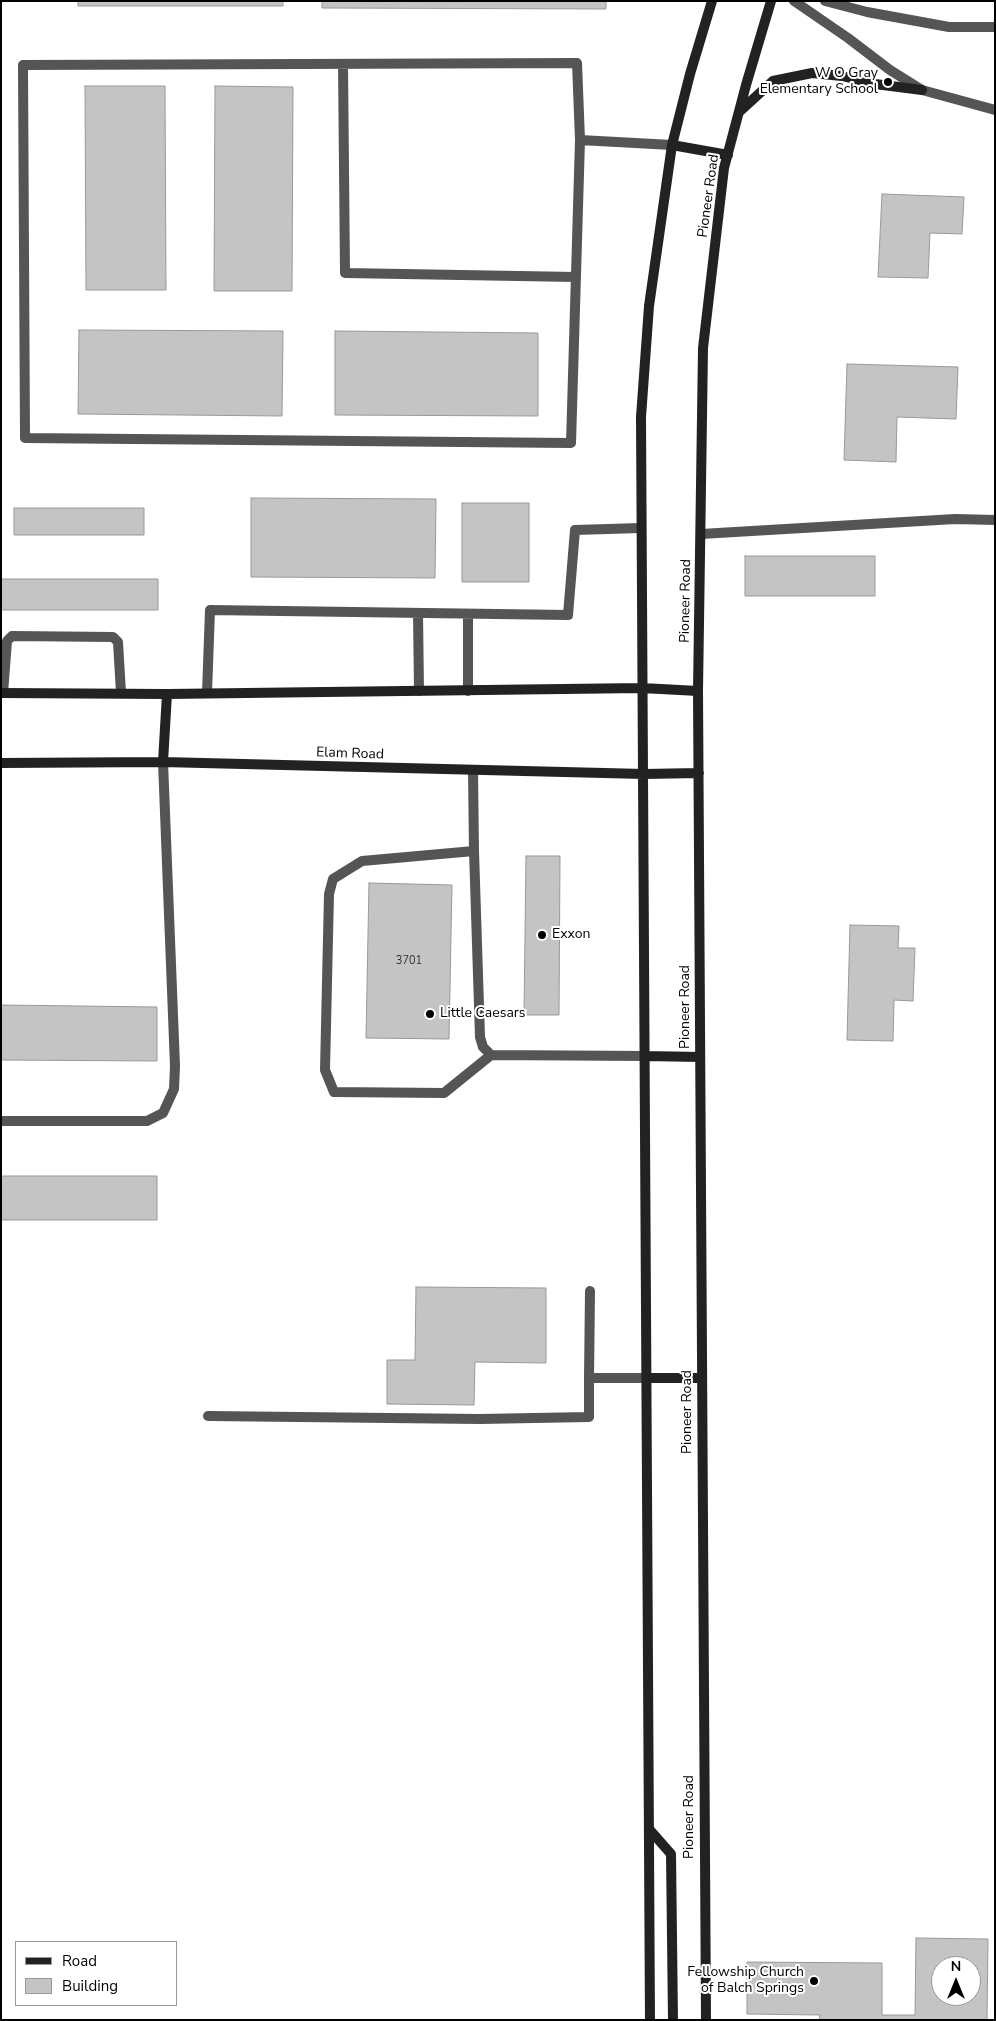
<!DOCTYPE html>
<html>
<head>
<meta charset="utf-8">
<style>
  body { margin:0 }
  #map { position:relative; width:996px; height:2021px; overflow:hidden; background:#fff; font-family:"Nunito Sans",sans-serif }
  canvas { display:block }
  .frame { position:absolute; inset:0; border:2px solid #000; pointer-events:none }
  .legend { position:absolute; left:15px; top:1941px; width:162px; height:65px; box-sizing:border-box; background:#fff; border:1px solid #999; margin:0; padding:6px 9px; list-style:none; font-size:15px; color:#000 }
  .legend li { display:flex; align-items:center; gap:10px; height:25px }
  .legend b { width:25px; border:1px solid #999 }
  .north { position:absolute; left:931px; top:1956px; width:50px; height:50px; box-sizing:border-box; background:#fff; border:1px solid #999; border-radius:50%; rotate:0deg; font-size:14px; font-weight:700; line-height:20px; text-align:center; color:#000 }
  .north::after { content:''; display:block; margin:auto; width:18px; height:22px; background:#000; clip-path:polygon(50% 0,100% 100%,50% 72%,0 100%) }
</style>
</head>
<body>
<div id="map">
<canvas width="996" height="2021"></canvas>
<div class="frame"></div>
<ul class="legend">
<li><b style="height:6px;background:#222"></b>Road</li>
<li><b style="height:14px;background:#c4c4c4"></b>Building</li>
</ul>
<div class="north">N</div>
</div>
<script>
const g = document.querySelector('canvas').getContext('2d');
g.lineJoin = 'round';
function paint(path, color) { g.fillStyle = color; g.fill(path, 'evenodd'); }
const shape = rows => new Path2D(rows.map(r => 'M' + r).join(''));
function strokePath(path, color, width, dash) { g.strokeStyle = color; g.lineWidth = width; g.lineCap = dash ? 'butt' : 'round'; g.setLineDash(dash || []); g.stroke(path); }
function write(font, color, halo, rows, align = 'center') {
  g.font = font + ' "Nunito Sans",sans-serif'; g.lineWidth = 4; g.setLineDash([]); g.textBaseline = 'middle'; g.strokeStyle = halo; g.fillStyle = color; for (const [text, x, y, turn = 0] of rows) {
    g.save(); g.translate(x, y); g.rotate((+turn || 0) * Math.PI / 180); g.textAlign = isNaN(turn) ? turn : align; if (halo) g.strokeText(text, 0, 0); g.fillText(text, 0, 0); g.restore();
  }
}
const building = shape([
  [78,1,283,1,283,6,78,6,78,1],
  [322,1,606,1,606,9,322,8,322,1],
  [85,86,165,86,166,290,86,290,85,86],
  [215,86,293,87,292,291,214,291,215,86],
  [882,194,964,197,962,234,930,233,928,278,878,277,882,194],
  [79,330,283,331,282,416,78,414,79,330],
  [335,331,538,333,538,416,335,415,335,331],
  [847,364,958,367,956,419,897,417,896,462,844,460,847,364],
  [251,498,436,499,435,578,251,577,251,498],
  [462,503,529,503,529,582,462,582,462,503],
  [14,508,144,508,144,535,14,535,14,508],
  [745,556,875,556,875,596,745,596,745,556],
  [1,579,158,579,158,610,1,610,1,579],
  [526,856,560,856,559,1015,524,1015,526,856],
  [369,883,452,885,449,1039,366,1038,369,883],
  [850,925,899,926,898,948,915,948,913,1001,894,1000,893,1041,847,1040,850,925],
  [1,1005,157,1007,157,1061,1,1060,1,1005],
  [1,1176,157,1176,157,1220,1,1220,1,1176],
  [416,1287,546,1288,546,1363,475,1362,474,1405,387,1404,387,1360,415,1360,416,1287],
  [916,1938,988,1939,987,2020,819,2020,820,2015,747,2014,747,1962,882,1963,882,2015,915,2015,916,1938],
  [941,1966,971,1966,971,1996,941,1996,941,1966]
]);
paint(building, '#c4c4c4');
strokePath(building, '#999', 1);
strokePath(shape([
  [794,1,848,38,890,70,922,90,995,110],
  [825,1,867,12,949,27,995,27],
  [343,64,345,273,576,277],
  [580,140,577,63,23,65,25,438,571,443,580,140,672,145],
  [701,534,955,519,995,520],
  [418,613,419,691],
  [468,614,468,691],
  [3,693,7,641,12,636,113,637,118,642,121,693],
  [207,693,210,610,568,615,575,530,641,528],
  [473,771,474,851,480,1037,483,1047,491,1055,645,1056],
  [474,851,362,861,333,879,329,894,325,1070,334,1092,444,1093,491,1055],
  [1,1121,147,1121,163,1113,174,1089,175,1066,163,762],
  [589,1378,590,1291],
  [208,1416,480,1419,589,1417,589,1378,647,1378]
]), '#555', 10);
strokePath(shape([
  [739,112,773,81,812,73,842,76,875,84,922,90],
  [672,145,728,155],
  [1,693,167,694,642,688,698,691],
  [163,762,167,694],
  [1,763,163,762,644,774,699,773],
  [645,1056,700,1057],
  [647,1378,701,1378],
  [649,1829,671,1854,673,2020],
  [650,2020,641,417,649,306,672,145,690,74,712,1],
  [706,2020,698,691,703,348,724,168,746,85,771,1]
]), '#222', 10);
for (const [x, y, r, color] of [
  [888,82,5,"#000"],
  [542,935,5,"#000"],
  [430,1014,5,"#000"],
  [814,1981,5,"#000"]
]) { const dot = new Path2D(); dot.arc(x, y, r, 0, 2 * Math.PI); g.fillStyle = color; g.fill(dot); strokePath(dot, '#fff', 2); }
write('11px', '#313131', null, [
  ["3701",409,961]
]);
write('14px', '#000', '#fff', [
  ["W O Gray",878,74],
  ["Elementary School",878,90],
  ["Exxon",552,935,"left"],
  ["Little Caesars",440,1014,"left"],
  ["Fellowship Church",804,1973],
  ["of Balch Springs",804,1989]
], 'right');
write('14px', '#000', '#fff', [
  ["Pioneer Road",709,196,-82],
  ["Pioneer Road",686,601,-89],
  ["Elam Road",350,754,2],
  ["Pioneer Road",686,1007,-90],
  ["Pioneer Road",688,1412,-90],
  ["Pioneer Road",690,1817,-90]
]);
</script>
</body>
</html>
